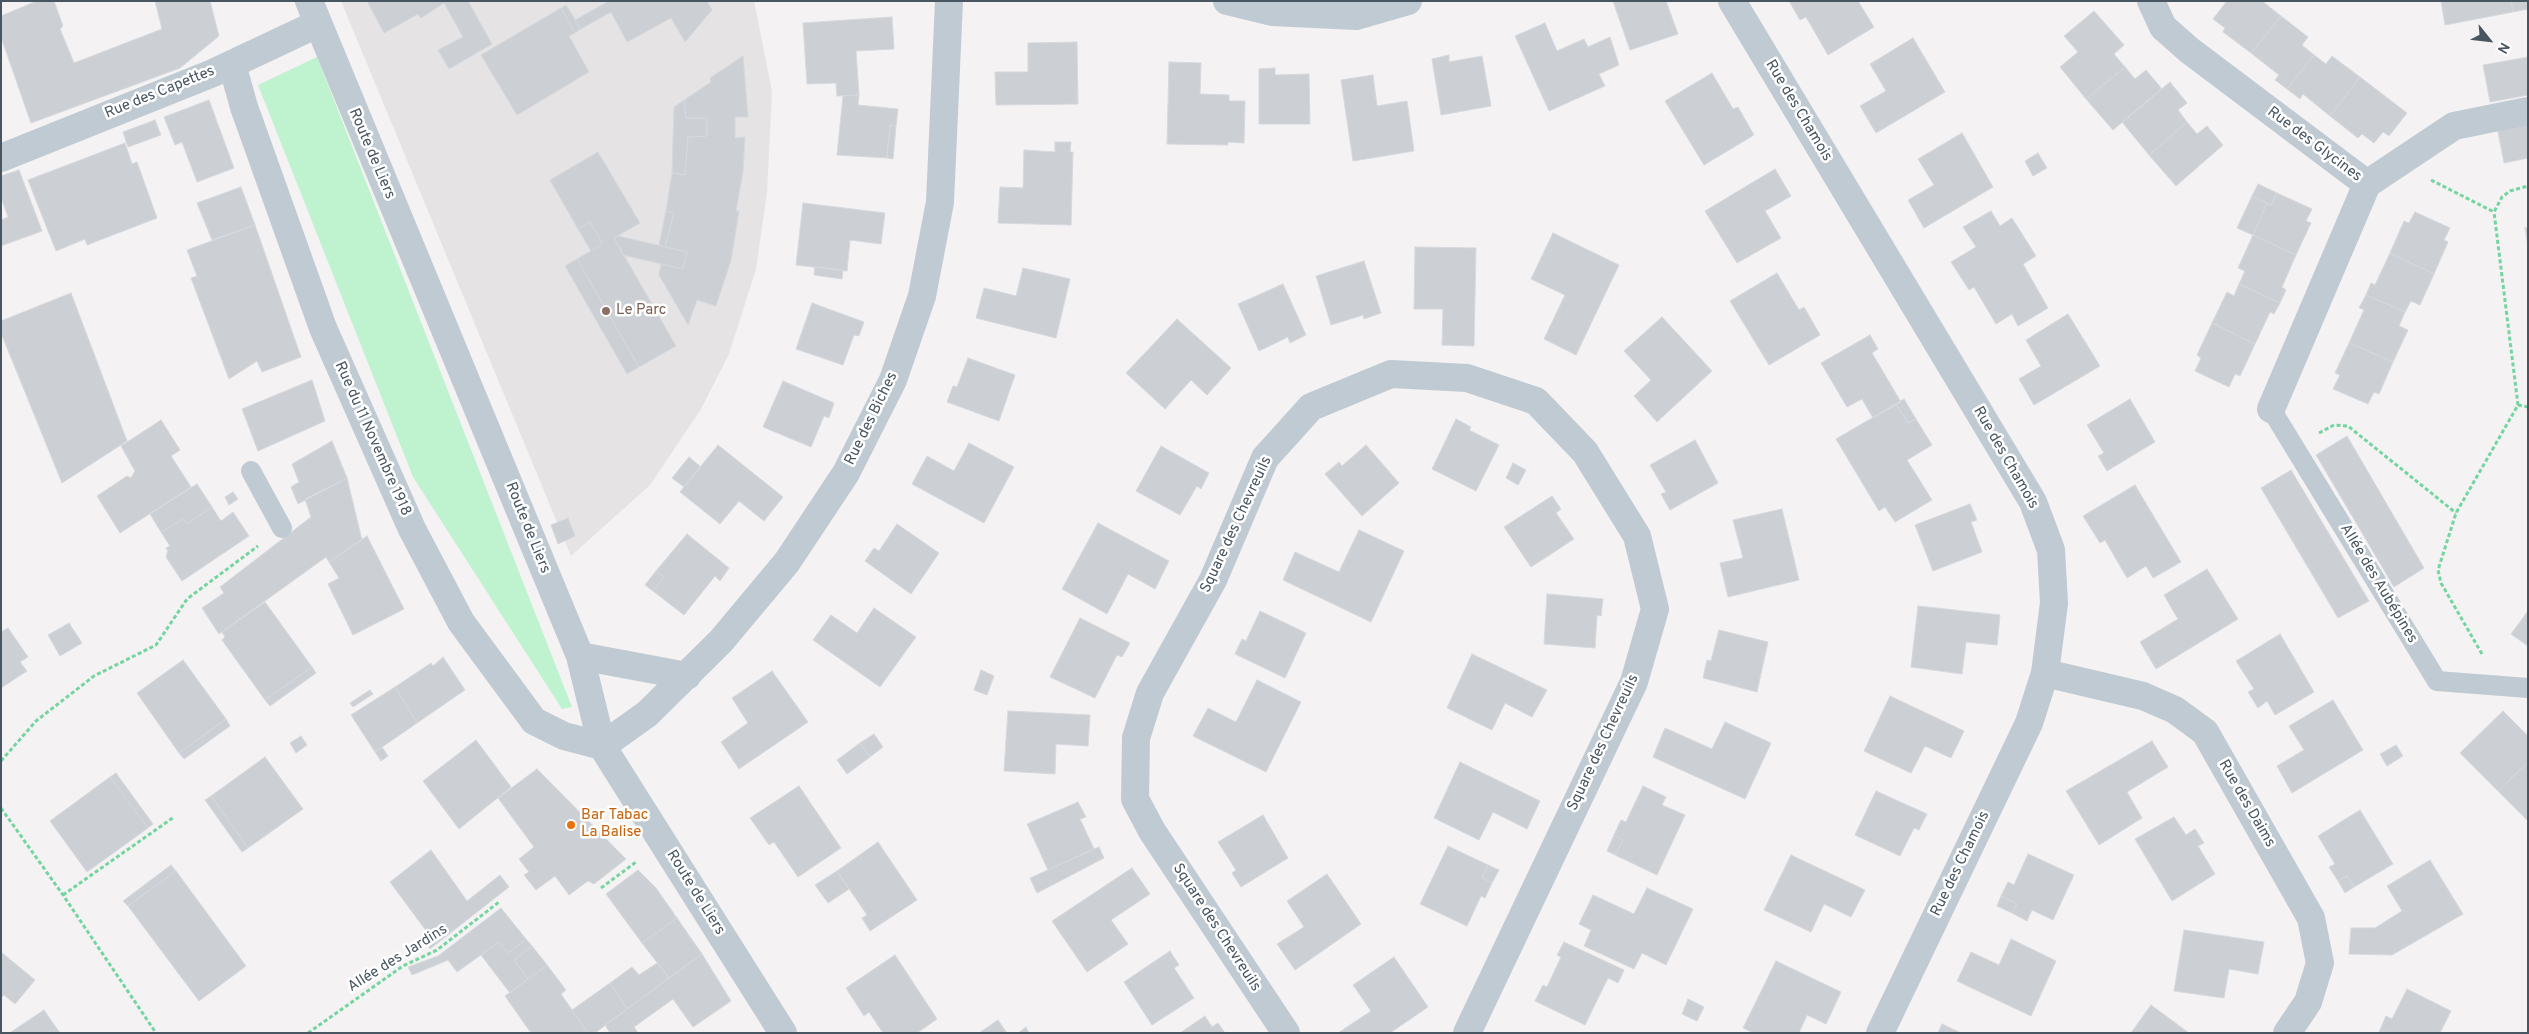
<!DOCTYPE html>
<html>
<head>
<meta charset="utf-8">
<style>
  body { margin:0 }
  #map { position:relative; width:2529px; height:1034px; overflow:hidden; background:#f4f2f2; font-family:Overpass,sans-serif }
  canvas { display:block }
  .frame { position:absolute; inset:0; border:2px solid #485661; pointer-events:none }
  .north { position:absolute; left:2464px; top:15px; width:50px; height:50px; -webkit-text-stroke:4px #fff; paint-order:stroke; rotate:119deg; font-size:14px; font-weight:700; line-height:20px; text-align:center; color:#485661 }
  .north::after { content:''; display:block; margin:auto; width:18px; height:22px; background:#485661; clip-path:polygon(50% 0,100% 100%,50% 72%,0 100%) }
</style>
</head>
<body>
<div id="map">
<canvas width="2529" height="1034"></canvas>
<div class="frame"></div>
<div class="north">N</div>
</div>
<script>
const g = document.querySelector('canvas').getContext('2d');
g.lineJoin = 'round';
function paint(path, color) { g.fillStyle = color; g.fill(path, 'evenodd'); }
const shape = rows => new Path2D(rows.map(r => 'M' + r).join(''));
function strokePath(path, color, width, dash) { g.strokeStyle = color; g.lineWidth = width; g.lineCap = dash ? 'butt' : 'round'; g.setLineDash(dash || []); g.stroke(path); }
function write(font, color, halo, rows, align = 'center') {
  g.font = font + ' Overpass,sans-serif'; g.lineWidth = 5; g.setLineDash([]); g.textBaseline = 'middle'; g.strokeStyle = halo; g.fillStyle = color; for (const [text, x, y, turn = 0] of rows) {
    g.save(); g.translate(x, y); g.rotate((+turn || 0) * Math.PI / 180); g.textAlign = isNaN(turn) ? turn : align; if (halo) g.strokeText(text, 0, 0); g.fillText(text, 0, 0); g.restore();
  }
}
paint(shape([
  [341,1,754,1,772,92,767,192,756,269,729,354,701,409,650,485,571,556]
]), '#e5e3e4');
paint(shape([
  [317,57,572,707,562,709,413,477,258,85]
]), '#bff3d0');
const building = shape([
  [37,1,54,1,63,26,60,29,74,63,162,29,155,1,210,1,219,36,180,68,31,123,1,37,1,16,37,1],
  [367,1,468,1,492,44,449,69,438,50,463,37,444,3,421,18,418,14,384,33,367,1],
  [609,1,707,1,712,10,685,42,671,18,627,42,611,12,581,29,575,20,609,1],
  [1613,1,1666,1,1678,34,1630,50,1613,1],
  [1789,1,1858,1,1874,27,1828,55,1806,17,1800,20,1789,1],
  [2227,1,2262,1,2281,16,2251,53,2223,32,2225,28,2213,19,2227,1],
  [2441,1,2511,1,2513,12,2445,25,2441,1],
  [2511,1,2528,1,2528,9,2513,12,2511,1],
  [566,5,581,29,575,33,561,8,566,5],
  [561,8,575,33,569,36,589,72,517,115,481,55,561,8],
  [2094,11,2124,45,2114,54,2125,67,2086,99,2060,67,2078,52,2064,36,2094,11],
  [2281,16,2308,37,2302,45,2314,55,2287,89,2275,80,2279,75,2251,53,2281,16],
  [892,17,894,49,856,51,859,95,837,96,836,83,807,84,803,23,892,17],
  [1545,23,1557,51,1584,39,1588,47,1610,37,1619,65,1599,74,1605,86,1549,111,1515,36,1545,23],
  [1913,38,1945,92,1876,133,1860,106,1886,91,1870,64,1913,38],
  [1077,42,1078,104,996,105,995,72,1028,72,1028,43,1077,42],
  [1449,55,1449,62,1482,56,1491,106,1441,115,1432,59,1449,55],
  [2314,55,2326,64,2332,56,2360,77,2330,116,2303,94,2300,99,2287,89,2314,55],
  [743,56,748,117,735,117,735,138,745,137,743,171,736,211,739,211,731,260,716,306,697,300,688,325,659,275,661,264,683,269,687,252,665,247,674,213,666,211,672,173,685,175,688,137,707,136,707,118,686,118,684,100,711,82,710,78,743,56],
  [2528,57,2528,95,2490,102,2483,65,2528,57],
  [1169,62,1201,63,1200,94,1229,95,1229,101,1245,101,1244,143,1228,142,1228,145,1167,144,1169,62],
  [2125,67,2135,79,2146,70,2162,89,2113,130,2086,99,2125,67],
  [1275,68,1275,75,1309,74,1310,124,1259,124,1259,69,1275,68],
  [1712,73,1733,109,1738,107,1754,135,1704,165,1665,101,1712,73],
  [1373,75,1377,106,1407,101,1414,151,1353,161,1341,80,1373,75],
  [2360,77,2407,113,2389,136,2383,132,2374,143,2362,134,2358,138,2330,116,2360,77],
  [2170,82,2187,103,2178,110,2187,122,2149,155,2122,122,2170,82],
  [859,95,858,105,898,109,896,126,890,125,887,158,837,155,843,96,859,95],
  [209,100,234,168,197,182,182,142,175,145,164,117,209,100],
  [684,100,686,118,707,118,707,136,688,137,685,175,672,173,674,107,684,100],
  [155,120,161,135,128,147,123,132,155,120],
  [2528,121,2528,158,2504,163,2497,127,2528,121],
  [2187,122,2197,134,2207,126,2223,145,2176,186,2149,155,2187,122],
  [890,125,896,126,893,159,887,158,890,125],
  [1962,133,1993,187,1924,228,1908,200,1934,185,1918,159,1962,133],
  [1055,142,1071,142,1070,152,1073,152,1071,225,998,223,1000,187,1023,188,1024,150,1055,152,1055,142],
  [125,143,132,164,137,162,157,218,87,245,85,239,56,251,28,180,125,143],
  [598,152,640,223,614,238,676,346,639,367,577,259,603,244,590,222,578,229,550,180,598,152],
  [2038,153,2047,168,2033,176,2025,161,2038,153],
  [1775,169,1791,196,1765,211,1781,238,1737,263,1705,211,1775,169],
  [19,170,42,231,1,246,1,220,8,217,1,197,1,176,19,170],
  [2258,184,2277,193,2271,205,2252,196,2258,184],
  [241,187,255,225,212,240,197,203,241,187],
  [2277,193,2312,209,2306,221,2311,223,2296,255,2253,235,2267,203,2271,205,2277,193],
  [2252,196,2267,203,2253,235,2237,228,2252,196],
  [803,203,885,213,881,244,850,240,847,271,796,265,803,203],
  [666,211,674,213,665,247,659,245,666,211],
  [1991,211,2000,226,2012,218,2036,256,2023,264,2048,308,2018,326,2012,314,1996,324,1974,287,1969,290,1951,262,1976,247,1963,227,1991,211],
  [2415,212,2450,228,2444,240,2448,242,2434,274,2390,253,2404,221,2409,223,2415,212],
  [590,222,603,244,591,251,578,229,590,222],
  [255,225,301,357,262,372,257,361,229,379,191,278,197,276,187,250,255,225],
  [2525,228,2528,228,2528,246,2525,228],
  [1553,233,1619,265,1576,355,1544,339,1565,295,1531,279,1553,233],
  [2253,235,2296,255,2282,287,2286,290,2280,303,2239,284,2245,271,2238,268,2253,235],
  [618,236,687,252,683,269,623,255,614,238,618,236],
  [1415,247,1476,248,1474,346,1442,345,1443,309,1414,309,1415,247],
  [2390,253,2434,274,2420,305,2411,301,2405,312,2366,295,2371,283,2375,285,2390,253],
  [577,259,639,367,627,374,565,266,577,259],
  [1364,261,1381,313,1364,319,1363,315,1331,325,1316,276,1364,261],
  [815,267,843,270,842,279,814,275,815,267],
  [1023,268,1070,279,1056,338,976,318,984,288,1016,296,1023,268],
  [1777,273,1799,310,1804,307,1820,335,1769,365,1730,301,1777,273],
  [1283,284,1306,335,1290,343,1288,337,1259,351,1238,304,1283,284],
  [2239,284,2280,303,2274,314,2270,312,2255,344,2212,323,2227,292,2234,296,2239,284],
  [71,293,127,441,62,483,1,333,1,321,71,293],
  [2366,295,2405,312,2399,326,2408,330,2393,362,2349,343,2364,310,2359,308,2366,295],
  [812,303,864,322,859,336,854,335,843,365,796,349,812,303],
  [2068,314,2100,366,2034,405,2019,379,2041,366,2026,340,2068,314],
  [1662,317,1712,371,1657,422,1634,396,1651,380,1624,351,1662,317],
  [1177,319,1231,368,1207,395,1191,380,1165,409,1126,373,1177,319],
  [2212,323,2255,344,2240,376,2235,374,2229,387,2195,371,2201,358,2197,355,2212,323],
  [1870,335,1878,349,1872,353,1901,402,1873,418,1862,399,1847,407,1821,363,1870,335],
  [2349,343,2393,362,2379,394,2374,392,2368,404,2333,389,2340,375,2335,373,2349,343],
  [968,358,1015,375,999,421,947,402,953,386,957,387,968,358],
  [312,380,325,421,258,451,242,409,312,380],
  [783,381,834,403,829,418,824,416,811,447,763,427,783,381],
  [1904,399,1916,419,1908,423,1896,404,1904,399],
  [2130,399,2155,442,2107,471,2098,456,2104,453,2087,425,2130,399],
  [1896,404,1908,423,1916,419,1932,445,1907,460,1932,500,1895,522,1885,507,1879,511,1836,439,1896,404],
  [1456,419,1471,427,1469,430,1499,445,1476,491,1432,469,1456,419],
  [161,420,180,450,171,456,191,487,120,533,97,496,127,476,131,478,135,471,121,446,161,420],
  [2347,436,2424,568,2394,587,2316,455,2347,436],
  [1695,440,1718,483,1670,510,1661,494,1666,492,1650,465,1695,440],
  [332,441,347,478,298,504,291,487,299,482,292,464,332,441],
  [969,443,1014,467,984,523,912,484,927,456,954,471,969,443],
  [718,445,783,497,764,521,739,501,720,524,680,492,718,445],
  [1366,445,1399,483,1362,516,1325,474,1339,462,1342,466,1366,445],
  [1161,446,1209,473,1201,489,1197,486,1180,515,1136,491,1161,446],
  [689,457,701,467,684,487,672,478,689,457],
  [1513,463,1526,470,1518,485,1506,478,1513,463],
  [2291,470,2369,601,2338,618,2261,488,2291,470],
  [347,478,362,540,329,562,326,557,219,634,202,608,224,593,220,587,311,517,305,499,347,478],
  [197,484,212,507,187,524,183,519,161,532,150,514,197,484],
  [2135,485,2181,562,2153,578,2146,566,2127,578,2105,540,2100,543,2083,516,2135,485],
  [233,492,238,499,229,505,225,497,233,492],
  [1552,496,1561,509,1556,513,1574,539,1531,567,1504,527,1552,496],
  [1970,504,1977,520,1971,522,1982,552,1933,571,1915,525,1970,504],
  [212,507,221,521,233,512,249,536,182,581,166,557,168,551,166,548,170,546,161,532,183,519,187,524,212,507],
  [1782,509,1799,580,1728,597,1720,563,1743,558,1733,520,1782,509],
  [568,518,575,536,558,544,551,525,568,518],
  [1098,523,1169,561,1155,589,1128,574,1107,614,1062,589,1098,523],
  [897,524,939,553,911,594,865,561,874,548,879,551,897,524],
  [1359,530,1404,551,1371,622,1283,580,1295,552,1339,572,1359,530],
  [687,534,729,568,720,581,715,576,684,615,653,591,664,577,656,571,687,534],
  [367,536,404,609,353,635,328,584,339,578,329,562,367,536],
  [2207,569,2238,619,2156,669,2140,642,2178,619,2164,595,2207,569],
  [656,571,664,577,653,591,645,585,656,571],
  [1547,594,1603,599,1601,616,1597,615,1595,648,1544,644,1547,594],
  [265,602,312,667,265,700,222,640,225,637,222,632,265,602],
  [1918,606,2000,615,1997,645,1966,642,1962,674,1911,667,1918,606],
  [874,608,916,637,880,687,813,640,831,615,857,633,874,608],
  [1260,611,1306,633,1285,678,1235,654,1242,639,1246,641,1260,611],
  [2528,611,2528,646,2511,634,2528,611],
  [1080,618,1130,643,1122,657,1117,655,1095,698,1050,677,1080,618],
  [69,623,82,643,60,656,48,635,69,623],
  [8,628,28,657,20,662,27,671,1,688,1,632,8,628],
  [1719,630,1768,642,1757,692,1703,678,1707,660,1711,661,1719,630],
  [2280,634,2314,692,2275,715,2267,701,2258,708,2248,692,2254,689,2236,661,2280,634],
  [1472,654,1547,690,1532,717,1505,703,1492,730,1447,708,1472,654],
  [443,657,465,690,417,723,395,687,431,663,433,666,443,657],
  [183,660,226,719,179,753,137,693,183,660],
  [312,667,316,673,270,706,265,700,312,667],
  [981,670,994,676,987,695,974,690,981,670],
  [772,671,808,722,739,769,721,742,748,723,732,698,772,671],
  [1257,680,1301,702,1266,772,1193,736,1208,708,1236,722,1257,680],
  [395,687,417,723,375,752,351,715,395,687],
  [370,690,373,694,353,707,350,703,370,690],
  [1890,696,1964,731,1951,758,1925,746,1911,773,1864,751,1890,696],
  [2333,700,2363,750,2292,793,2277,766,2304,750,2289,726,2333,700],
  [1008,711,1090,715,1088,746,1056,744,1055,774,1004,771,1008,711],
  [2503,711,2528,736,2528,762,2498,791,2460,753,2503,711],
  [226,719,230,726,184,759,179,753,226,719],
  [1725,722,1771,743,1745,799,1653,757,1665,728,1712,749,1725,722],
  [874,734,883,747,870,757,860,743,874,734],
  [301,736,307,745,296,753,290,743,301,736],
  [476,740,511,787,459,829,423,781,476,740],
  [2152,741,2168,767,2127,792,2142,818,2099,845,2066,791,2152,741],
  [860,743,870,757,847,774,837,760,860,743],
  [2396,745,2403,756,2387,766,2380,754,2396,745],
  [382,747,388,756,381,761,375,752,382,747],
  [265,757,303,809,248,848,211,796,265,757],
  [1460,762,1540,801,1527,829,1493,812,1479,840,1434,818,1460,762],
  [2528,762,2528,821,2498,791,2528,762],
  [537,769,626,859,594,884,588,881,569,895,555,876,536,890,524,875,529,872,519,859,534,847,498,798,537,769],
  [116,773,153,824,148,828,110,777,116,773],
  [110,777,148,828,87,872,50,821,110,777],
  [799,786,841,848,798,877,774,842,769,845,750,818,799,786],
  [1643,786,1666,797,1662,805,1685,815,1657,875,1615,855,1623,840,1614,835,1621,820,1626,822,1643,786],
  [1876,791,1927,814,1919,830,1914,828,1900,856,1855,835,1876,791],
  [211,796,248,848,242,852,205,800,211,796],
  [1078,802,1086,817,1080,819,1094,849,1048,870,1027,824,1078,802],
  [2360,810,2393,864,2354,887,2347,876,2338,881,2329,867,2335,864,2318,836,2360,810],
  [1263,815,1288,858,1241,887,1232,873,1236,870,1218,842,1263,815],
  [2174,817,2186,835,2195,829,2204,843,2198,846,2215,874,2172,901,2135,839,2174,817],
  [1614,835,1623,840,1615,855,1607,851,1614,835],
  [878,842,917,900,870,931,862,918,867,915,837,871,878,842],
  [1448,846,1488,865,1482,878,1492,883,1485,898,1481,896,1467,926,1420,904,1448,846],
  [1099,847,1104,858,1037,893,1030,878,1099,847],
  [431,850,467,901,500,875,509,887,430,949,425,941,430,936,390,882,431,850],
  [2028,854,2074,875,2053,920,2032,910,2027,921,2012,913,2017,904,2001,896,2008,882,2014,885,2028,854],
  [1791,855,1865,890,1851,917,1824,904,1811,932,1764,910,1791,855],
  [2430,860,2463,914,2392,955,2349,954,2351,928,2375,928,2402,911,2387,886,2430,860],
  [171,865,176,871,128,906,123,901,171,865],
  [1488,865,1499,870,1492,883,1482,878,1488,865],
  [1132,868,1150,894,1111,920,1128,944,1087,972,1052,921,1132,868],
  [638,870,656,888,677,918,642,943,606,894,638,870],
  [176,871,246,966,199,1001,128,906,176,871],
  [837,871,849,889,828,903,815,885,837,871],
  [1327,874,1361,924,1295,970,1277,944,1304,927,1287,901,1327,874],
  [2347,876,2354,887,2345,893,2338,881,2347,876],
  [1647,888,1693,909,1666,965,1642,953,1634,969,1584,946,1591,930,1579,924,1593,895,1634,914,1647,888],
  [2001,896,2017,904,2012,913,1997,906,2001,896],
  [501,908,526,939,508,953,499,942,457,972,448,960,412,975,408,967,438,956,501,908],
  [677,918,702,954,669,978,642,943,677,918],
  [2184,930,2264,942,2258,974,2229,969,2224,998,2174,991,2184,930],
  [526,939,532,946,514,960,528,979,510,993,481,955,499,942,508,953,526,939],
  [2011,939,2056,961,2031,1016,1957,981,1971,952,1999,965,2011,939],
  [1564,942,1624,970,1618,983,1608,978,1585,1025,1535,1001,1543,985,1547,987,1561,957,1557,955,1564,942],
  [532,946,547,965,528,979,514,960,532,946],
  [1170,951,1179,965,1174,968,1194,998,1152,1025,1124,982,1170,951],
  [1,952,35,980,15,1004,4,995,1,998,1,952],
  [702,954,731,1001,693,1027,673,999,634,1027,638,1033,610,1033,605,1025,702,954],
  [895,955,937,1019,917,1033,883,1033,869,1012,864,1016,846,988,895,955],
  [1394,957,1428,1007,1390,1033,1338,1033,1371,1011,1353,985,1394,957],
  [1776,961,1841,992,1826,1024,1807,1015,1799,1033,1753,1033,1743,1028,1776,961],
  [657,963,669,978,627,1009,610,983,632,967,639,975,657,963],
  [547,965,566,990,561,994,588,1033,531,1033,505,996,547,965],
  [610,983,627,1009,595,1033,588,1033,572,1010,610,983],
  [2407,989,2451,1011,2440,1033,2379,1032,2386,1016,2392,1019,2407,989],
  [1688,999,1704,1007,1697,1021,1682,1014,1688,999],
  [2151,1005,2189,1033,2131,1033,2151,1005],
  [44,1010,60,1033,11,1033,11,1032,44,1010],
  [1205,1016,1212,1027,1218,1023,1225,1033,1180,1033,1205,1016],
  [998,1020,1007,1033,979,1033,998,1020],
  [1942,1024,1961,1033,1938,1033,1942,1024],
  [1026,1027,1029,1033,1018,1033,1026,1027]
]);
paint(building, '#cccfd4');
strokePath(building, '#d5d8de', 1);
strokePath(shape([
  [2431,180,2494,212,2502,197,2510,191,2528,186],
  [2518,405,2528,407],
  [2319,433,2334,425,2348,426,2456,513],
  [2482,654,2441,583,2438,570,2456,513,2518,405,2494,212],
  [1,761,36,721,94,676,156,645,187,599,258,546],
  [1,808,63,895,156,1033],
  [601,888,636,862],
  [63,895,174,817],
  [308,1033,403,966,437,950,499,902]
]), '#73d5a0', 3, [4, 2.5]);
strokePath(shape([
  [2271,409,2437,681,2528,688],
  [251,471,282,528]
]), '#bfcad2', 20);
strokePath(shape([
  [309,1,580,656,602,746,783,1033],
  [1227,1,1272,12,1356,16,1408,1],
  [1732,1,2033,502,2051,550,2054,603,2045,673,2029,723,1880,1033],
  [2151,1,2163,27,2189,50,2367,184,2271,409],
  [232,64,244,107,323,328,412,529,461,622,534,721,564,736,602,746],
  [1,158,213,73,317,24],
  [2367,184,2454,126,2528,111],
  [580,656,687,676],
  [2045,673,2143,696,2175,710,2205,732,2311,918,2320,963,2308,1002,2287,1033],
  [602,746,647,714,721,641,787,562,846,473,893,380,922,296,940,202,949,1],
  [1286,1033,1152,831,1135,799,1136,738,1150,693,1213,580,1265,458,1311,407,1391,374,1467,378,1536,401,1585,452,1637,536,1655,609,1634,682,1467,1033]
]), '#bfcad2', 28);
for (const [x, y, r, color] of [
  [606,311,5,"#8d6e63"],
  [571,825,5,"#e8710a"]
]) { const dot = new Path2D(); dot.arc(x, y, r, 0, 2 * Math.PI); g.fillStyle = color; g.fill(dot); strokePath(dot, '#fff', 2); }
write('15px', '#485661', '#fff', [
  ["Rue des Capettes",160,93,-22],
  ["Rue des Chamois",1798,111,59],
  ["Rue des Glycines",2314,145,37],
  ["Route de Liers",371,154,67],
  ["Rue des Biches",872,419,-64],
  ["Rue du 11 Novembre 1918",372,439,66],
  ["Rue des Chamois",2005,458,60],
  ["Square des Chevreuils",1237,525,-65],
  ["Route de Liers",527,528,68],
  ["Allée des Aubépines",2378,584,59],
  ["Square des Chevreuils",1604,743,-65],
  ["Rue des Daims",2246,804,60],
  ["Rue des Chamois",1961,864,-64],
  ["Route de Liers",695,893,58],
  ["Square des Chevreuils",1216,928,57],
  ["Allée des Jardins",398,959,-32]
]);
write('15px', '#785e54', '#fff', [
  ["Le Parc",616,311]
], 'left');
write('15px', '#c56008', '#fff', [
  ["Bar Tabac",581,816],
  ["La Balise",581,833]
], 'left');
</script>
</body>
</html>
